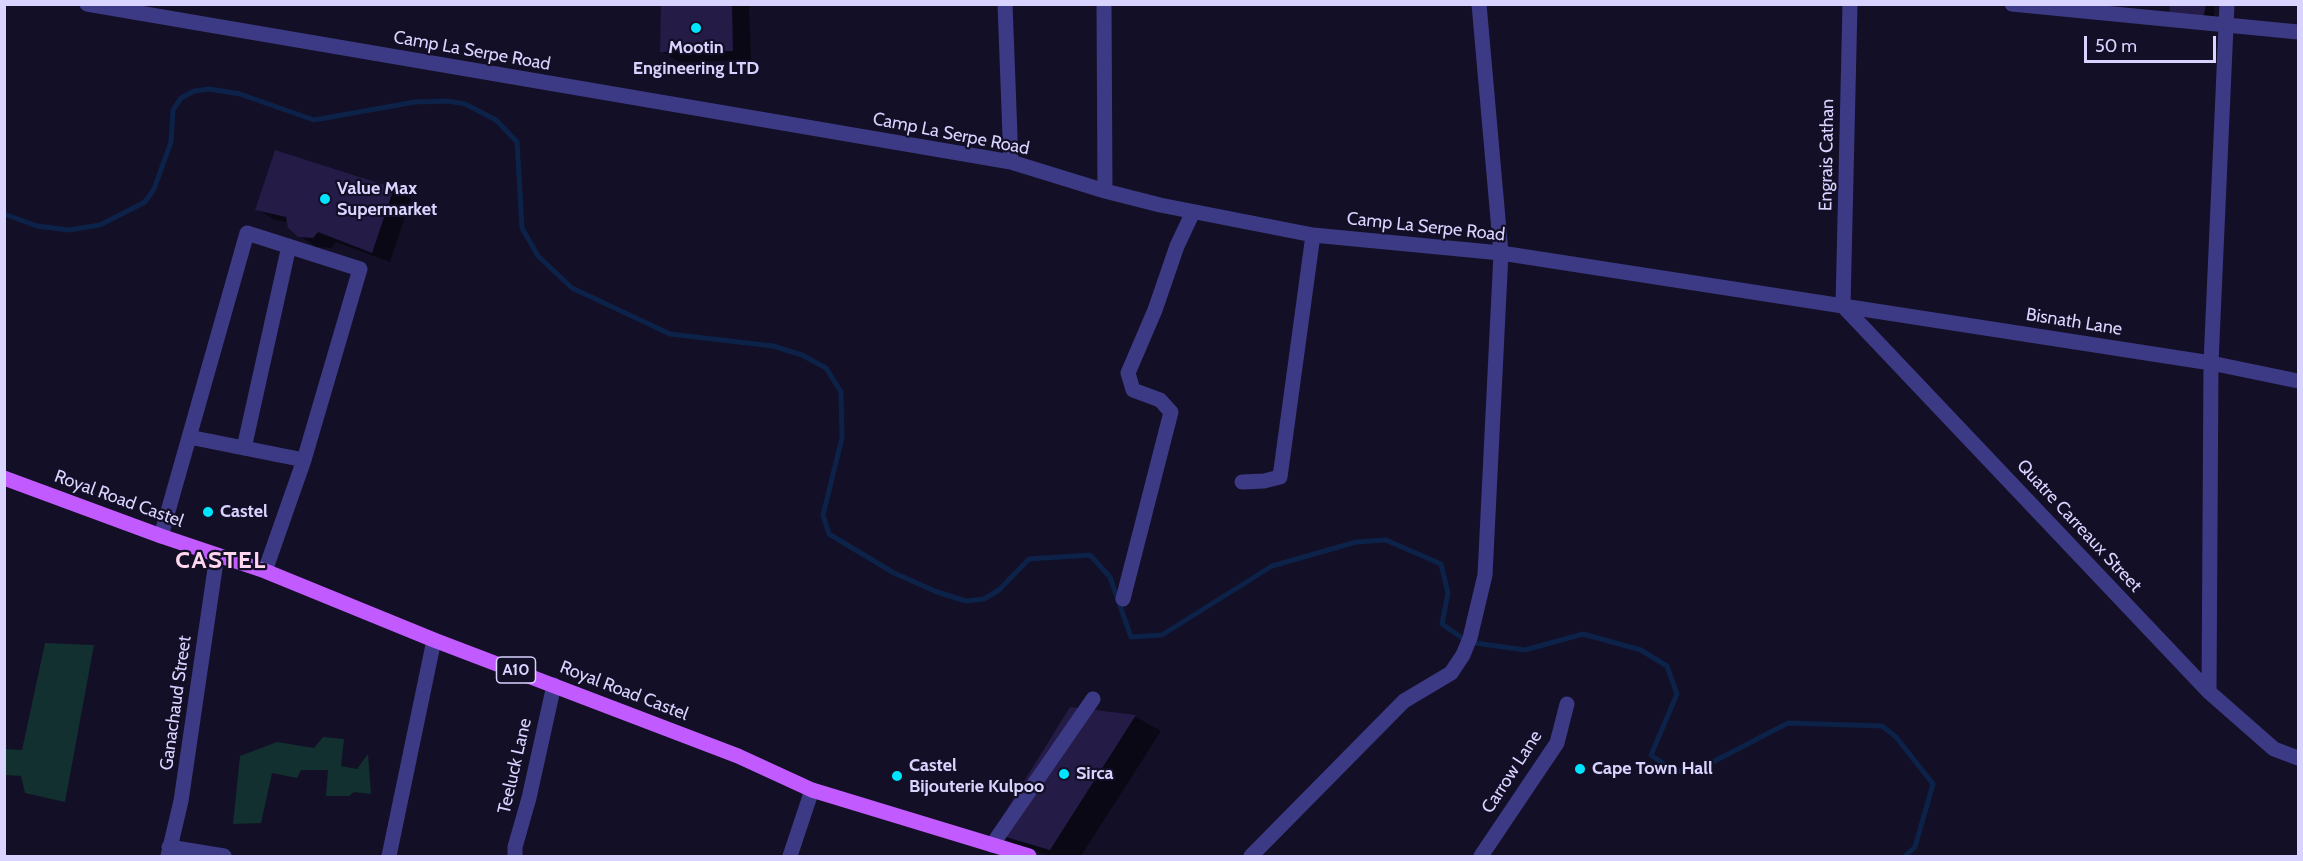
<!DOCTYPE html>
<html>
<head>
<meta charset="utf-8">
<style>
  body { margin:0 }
  #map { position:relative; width:2303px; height:861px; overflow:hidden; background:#130f26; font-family:Cabin,sans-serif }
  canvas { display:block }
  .frame { position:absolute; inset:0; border:6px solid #d9d4ff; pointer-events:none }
  .scale { position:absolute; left:2084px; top:36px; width:132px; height:27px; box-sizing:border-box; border:3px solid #d9d4ff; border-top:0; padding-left:8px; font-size:18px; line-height:21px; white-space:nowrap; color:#d9d4ff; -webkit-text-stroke:4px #130f26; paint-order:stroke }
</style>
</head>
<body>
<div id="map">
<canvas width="2303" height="861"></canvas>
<div class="frame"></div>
<div class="scale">50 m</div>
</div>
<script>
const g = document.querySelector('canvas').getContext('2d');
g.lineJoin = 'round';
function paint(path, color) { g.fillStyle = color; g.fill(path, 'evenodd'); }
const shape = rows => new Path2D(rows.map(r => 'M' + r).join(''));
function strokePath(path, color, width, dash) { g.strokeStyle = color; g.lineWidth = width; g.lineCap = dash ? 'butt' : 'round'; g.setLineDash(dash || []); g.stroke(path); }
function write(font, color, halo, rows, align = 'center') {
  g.font = font + ' Cabin,sans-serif'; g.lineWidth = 4.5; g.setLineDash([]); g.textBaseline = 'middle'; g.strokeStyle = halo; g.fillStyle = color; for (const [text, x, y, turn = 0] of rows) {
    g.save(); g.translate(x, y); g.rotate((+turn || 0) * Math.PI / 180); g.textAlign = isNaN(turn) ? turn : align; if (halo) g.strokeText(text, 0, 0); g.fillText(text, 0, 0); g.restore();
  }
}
paint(shape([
  [45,643,94,645,65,802,25,793,21,776,5,775,5,749,22,750],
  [323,737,344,739,341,766,357,769,368,754,371,794,354,792,349,796,326,796,328,770,301,770,297,778,272,773,261,823,233,824,240,756,277,742,314,748]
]), '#12302f');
paint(shape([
  [662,4,749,4,751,60,679,62,661,51],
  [2172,4,2215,4,2213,19,2180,19],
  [393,189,411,199,390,262,336,242,331,248,317,247,299,236,288,222,275,220,257,209],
  [1071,709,1136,717,1161,731,1081,856,1051,856,1019,847,994,832]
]), '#0007');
strokePath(shape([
  [4,214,37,226,69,230,100,225,145,202,154,189,171,142,173,110,181,98,194,91,210,89,240,94,314,120,415,102,448,101,465,104,496,120,517,142,522,228,538,256,572,288,670,334,773,346,802,355,826,368,841,392,842,438,823,515,829,534,894,573,937,592,966,601,984,599,999,590,1029,559,1090,555,1110,577,1131,637,1162,635,1272,566,1356,542,1386,540,1441,564,1448,593,1442,624,1468,642,1525,650,1583,634,1641,650,1667,666,1677,694,1651,755,1675,772,1707,765,1788,723,1882,726,1896,737,1933,784,1915,847,1905,856]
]), '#0c2248', 5);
paint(shape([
  [661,4,732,4,733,51,660,52],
  [2170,4,2206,4,2204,15,2169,15],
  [275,150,394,188,372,253,318,232,313,238,298,237,288,228,286,217,255,210],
  [1070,707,1136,715,1050,850,992,833]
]), '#241b47');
strokePath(shape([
  [87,4,1011,162,1105,191,1160,205,1313,235,1501,253,2211,363,2298,381],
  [1005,4,1011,162],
  [1104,4,1105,191],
  [2012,4,2298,32],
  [1843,306,2209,692,2274,749,2298,758],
  [1843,306,1850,4],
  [189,437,304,460],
  [244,448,289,246],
  [1242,482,1264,481,1280,477,1313,235],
  [161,536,247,233,360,269,304,460,265,571],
  [1123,599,1171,412,1160,400,1133,390,1128,373,1155,310,1177,246,1193,212],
  [2209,692,2211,363,2227,4],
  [992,845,1093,699],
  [169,847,224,856],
  [168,856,181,801,217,555],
  [389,856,434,640],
  [515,856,515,847,529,798,554,685],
  [790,856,812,790],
  [1251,856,1404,701,1451,673,1463,655,1470,638,1485,575,1501,253,1479,4],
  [1481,856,1557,743,1567,704]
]), '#3d3a85', 15);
strokePath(shape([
  [4,478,161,536,265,571,434,640,738,756,812,790,1029,856]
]), '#c25bff', 15);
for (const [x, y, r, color] of [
  [696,28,6,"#00e5ff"],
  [325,199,6,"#00e5ff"],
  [208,512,6,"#00e5ff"],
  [1580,769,6,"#00e5ff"],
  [1064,774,6,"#00e5ff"],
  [897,776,6,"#00e5ff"]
]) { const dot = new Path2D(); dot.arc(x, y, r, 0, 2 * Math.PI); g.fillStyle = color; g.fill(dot); strokePath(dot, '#130f26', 2); }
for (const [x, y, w] of [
  [516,670,39]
]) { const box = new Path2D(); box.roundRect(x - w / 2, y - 13, w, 26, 4.5); g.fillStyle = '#130f26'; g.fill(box); strokePath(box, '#d9d4ff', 1.5); }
write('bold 16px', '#d9d4ff', null, [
  ["A10",516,670]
]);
write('bold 18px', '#d9d4ff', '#130f26', [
  ["Mootin",696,48,"center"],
  ["Engineering LTD",696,69,"center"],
  ["Value Max",337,189],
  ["Supermarket",337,210],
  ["Castel",220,512],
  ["Castel",909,766],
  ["Bijouterie Kulpoo",909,787],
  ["Cape Town Hall",1592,769],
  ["Sirca",1076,774]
], 'left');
write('18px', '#d9d4ff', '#130f26', [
  ["Camp La Serpe Road",472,51,10],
  ["Camp La Serpe Road",951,134,11],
  ["Engrais Cathan",1827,155,-89],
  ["Camp La Serpe Road",1426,227,6],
  ["Bisnath Lane",2074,322,9],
  ["Royal Road Castel",119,499,20],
  ["Quatre Carreaux Street",2079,526,47],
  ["Royal Road Castel",624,691,21],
  ["Ganachaud Street",176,703,-82],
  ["Teeluck Lane",515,766,-77],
  ["Carrow Lane",1512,772,-57]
]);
g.letterSpacing = '1.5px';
write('bold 24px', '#ffd6f0', '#130f26', [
  ["CASTEL",221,561]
]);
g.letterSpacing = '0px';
</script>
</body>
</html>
